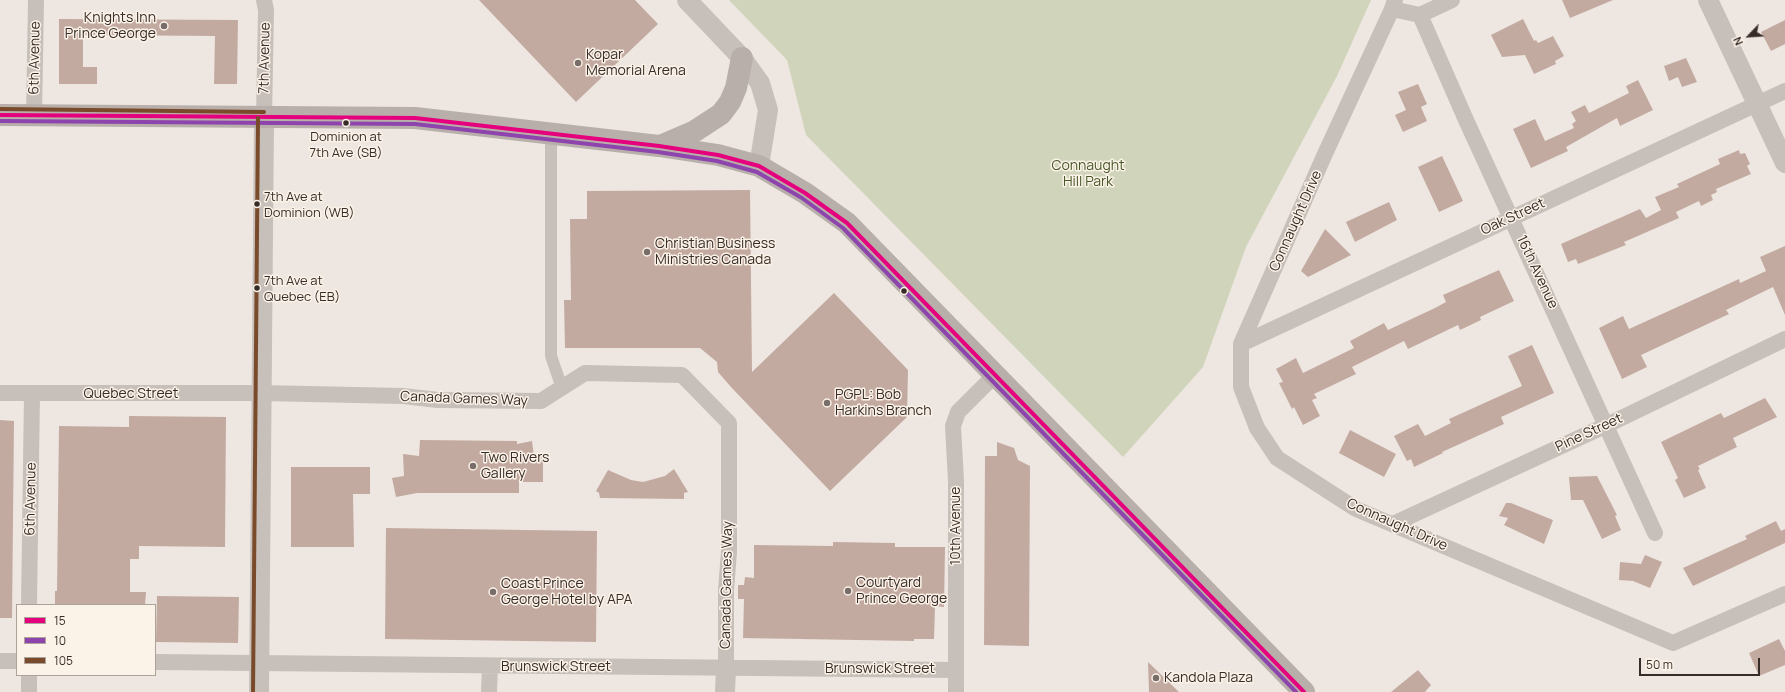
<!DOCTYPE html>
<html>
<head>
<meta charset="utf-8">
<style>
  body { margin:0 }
  #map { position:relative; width:1785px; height:692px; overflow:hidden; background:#eee7e1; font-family:Manrope,sans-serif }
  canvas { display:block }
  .legend { position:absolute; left:16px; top:604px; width:140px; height:72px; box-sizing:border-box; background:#fbf2e8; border:1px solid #ada39b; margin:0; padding:5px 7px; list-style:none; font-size:12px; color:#382c28 }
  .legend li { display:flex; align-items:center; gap:8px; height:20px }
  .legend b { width:20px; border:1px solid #ada39b }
  .north { position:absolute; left:1729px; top:16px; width:40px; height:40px; -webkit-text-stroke:3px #fbf2e8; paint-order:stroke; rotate:245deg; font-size:11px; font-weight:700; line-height:16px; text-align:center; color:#382c28 }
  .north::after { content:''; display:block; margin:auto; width:14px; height:18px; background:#382c28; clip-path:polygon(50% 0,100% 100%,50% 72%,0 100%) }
  .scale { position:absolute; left:1639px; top:658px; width:121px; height:18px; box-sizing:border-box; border:2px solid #382c28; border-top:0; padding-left:5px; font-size:12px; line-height:14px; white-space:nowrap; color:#382c28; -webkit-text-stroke:3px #fbf2e8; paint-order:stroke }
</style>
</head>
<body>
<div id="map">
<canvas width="1785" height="692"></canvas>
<ul class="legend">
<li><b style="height:5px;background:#e5007d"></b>15</li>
<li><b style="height:5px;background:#8e44ad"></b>10</li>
<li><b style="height:5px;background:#7a4b2a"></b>105</li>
</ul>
<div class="north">N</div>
<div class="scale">50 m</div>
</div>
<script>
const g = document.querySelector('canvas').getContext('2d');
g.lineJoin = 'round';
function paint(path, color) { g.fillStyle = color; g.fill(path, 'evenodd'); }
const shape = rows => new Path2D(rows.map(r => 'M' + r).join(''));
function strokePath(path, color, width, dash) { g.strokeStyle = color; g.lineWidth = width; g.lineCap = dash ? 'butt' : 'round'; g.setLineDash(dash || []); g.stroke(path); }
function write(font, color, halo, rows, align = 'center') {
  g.font = font + ' Manrope,sans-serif'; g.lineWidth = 3; g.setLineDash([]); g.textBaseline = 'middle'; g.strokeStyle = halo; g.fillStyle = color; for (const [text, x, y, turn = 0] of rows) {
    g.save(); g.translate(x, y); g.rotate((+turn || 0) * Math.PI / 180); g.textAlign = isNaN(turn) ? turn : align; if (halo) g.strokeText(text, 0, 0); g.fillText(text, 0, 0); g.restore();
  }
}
paint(shape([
  [729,0,1371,0,1337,76,1246,247,1203,367,1123,457,806,135,787,60]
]), '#d0d4ba');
paint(shape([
  [479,0,635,0,658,24,576,102],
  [1562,0,1613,0,1570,18],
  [59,19,238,20,237,84,214,84,215,36,83,35,83,67,97,67,97,84,59,84],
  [1523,19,1534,41,1536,40,1538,43,1553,36,1564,56,1555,61,1556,64,1534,74,1525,55,1502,57,1491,35],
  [1785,20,1785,44,1771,51,1761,32],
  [1686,58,1697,82,1682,87,1678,77,1669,81,1664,66],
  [1638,80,1653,110,1620,126,1617,118,1566,147,1568,151,1531,168,1513,129,1535,119,1545,141,1574,128,1572,124,1576,121,1571,112,1585,105,1589,113,1629,93,1626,86],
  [1418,84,1427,104,1421,107,1427,121,1403,132,1395,115,1406,110,1398,92],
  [1739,150,1740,154,1745,153,1750,164,1747,166,1751,174,1716,189,1717,192,1711,195,1713,200,1701,206,1699,201,1676,212,1679,218,1624,242,1626,245,1578,264,1576,259,1568,262,1561,244,1640,209,1646,218,1661,210,1655,197,1679,187,1677,184,1720,164,1718,159],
  [1442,156,1463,201,1439,212,1418,167],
  [750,190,752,372,834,293,908,370,907,417,830,491,731,387,718,372,717,362,700,348,565,348,564,300,571,300,570,219,587,219,587,191],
  [1389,202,1397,220,1355,242,1346,222],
  [1325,229,1351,255,1308,277,1301,271],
  [1785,246,1785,315,1773,287,1726,310,1729,314,1641,355,1647,367,1622,379,1599,328,1623,316,1629,329,1739,279,1740,283,1766,271,1760,257],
  [1499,270,1514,301,1480,317,1481,320,1460,330,1458,325,1408,349,1404,341,1352,367,1356,374,1314,394,1317,398,1312,400,1320,416,1303,425,1294,407,1292,409,1279,383,1283,382,1276,369,1296,358,1303,373,1354,348,1350,341,1384,323,1388,330,1435,308,1446,302,1443,295],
  [1532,345,1554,393,1501,417,1504,424,1442,452,1443,453,1414,467,1411,459,1407,461,1394,436,1418,424,1425,436,1451,423,1449,419,1522,386,1508,356],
  [1765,398,1777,417,1733,438,1737,447,1698,466,1700,469,1698,470,1706,488,1684,498,1675,480,1678,478,1661,442,1721,413,1724,418],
  [129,416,226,417,225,547,139,546,139,559,130,559,130,592,146,592,145,605,55,605,55,591,57,591,59,426,129,427],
  [0,420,14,421,12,618,0,618],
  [1350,430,1396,454,1384,477,1339,453],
  [420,440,517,441,517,444,532,441,534,456,543,456,543,482,519,482,519,493,417,493,396,497,392,478,404,476,403,454,419,456],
  [997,442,1014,448,1018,460,1030,466,1029,646,984,645,985,456,997,456],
  [291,467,370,467,370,494,353,494,354,547,291,547],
  [674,469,688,492,684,493,684,499,600,498,599,493,596,491,608,470,631,480,643,482,665,476],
  [1597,476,1617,515,1615,516,1621,530,1602,539,1583,500,1571,500,1569,477],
  [1506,503,1511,503,1553,520,1544,544,1504,525,1508,518,1499,516],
  [1776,521,1781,531,1785,529,1785,543,1693,586,1683,568,1747,539,1745,536],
  [386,528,597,531,596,642,385,639],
  [833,542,895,543,895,547,945,547,944,607,935,606,934,639,914,639,914,641,743,638,744,599,738,599,738,585,744,585,745,577,754,578,754,545,833,546],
  [1645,555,1662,562,1650,588,1633,581,1619,580,1620,562,1641,564],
  [157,596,239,597,238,643,156,642],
  [1779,639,1785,651,1785,665,1759,676,1749,653],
  [1148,662,1179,692,1149,692],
  [1418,670,1431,685,1425,692,1391,692]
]), '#c3aaa1');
strokePath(shape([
  [551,134,551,356,562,388]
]), '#c7bfba', 12);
strokePath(shape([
  [1395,0,1392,9,1324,156,1241,344,1241,387,1257,428,1277,458,1356,509,1673,643,1785,594],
  [1392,9,1420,15],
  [1420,15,1466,120,1655,533],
  [1420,15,1452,0],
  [34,116,36,0],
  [264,118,266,10,264,0],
  [1241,344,1785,91],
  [0,393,261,393,403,396,438,400,541,401,585,373,682,375,729,423,729,552,726,590,726,668],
  [1393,524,1607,425,1785,339],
  [29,605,32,393],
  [0,661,17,661],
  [155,662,956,670],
  [29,692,29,675],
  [489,692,490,666],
  [956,692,956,481,953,426,958,412,994,376]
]), '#c7bfba', 16);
strokePath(shape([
  [687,0,742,58,760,83,768,110,759,166],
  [1708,0,1785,163],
  [259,692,264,118],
  [725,692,726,668]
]), '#c7bfba', 20);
strokePath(shape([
  [0,115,415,118,659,146,718,155,759,166,805,193,847,223,1304,692],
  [660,146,695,131,721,114,730,102,736,88,742,58]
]), '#b8afaa', 22);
strokePath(shape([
  [0,115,415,118,659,146,718,155,759,166,805,193,847,223,1304,692]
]), '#e5007d', 4);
strokePath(shape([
  [0,121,415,124,658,152,717,161,757,172,802,198,843,228,1296,692]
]), '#8e44ad', 4);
strokePath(shape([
  [0,109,264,112],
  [253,692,258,118]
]), '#7a4b2a', 4);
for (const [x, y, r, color] of [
  [164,26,4,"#786d69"],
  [578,63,4,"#786d69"],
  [346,123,3.5,"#382c28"],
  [257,204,3.5,"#382c28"],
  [647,252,4,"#786d69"],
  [257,288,3.5,"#382c28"],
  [904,291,3.5,"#382c28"],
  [827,403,4,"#786d69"],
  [473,466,4,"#786d69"],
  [848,591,4,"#786d69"],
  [493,592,4,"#786d69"],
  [1156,678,4,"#786d69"]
]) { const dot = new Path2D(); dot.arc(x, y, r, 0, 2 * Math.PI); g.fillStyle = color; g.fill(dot); strokePath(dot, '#fbf2e8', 1.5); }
write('13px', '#382c28', '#fbf2e8', [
  ["Dominion at",346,137,"center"],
  ["7th Ave (SB)",346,153,"center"],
  ["7th Ave at",264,197],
  ["Dominion (WB)",264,213],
  ["7th Ave at",264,281],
  ["Quebec (EB)",264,297]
], 'left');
write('14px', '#382c28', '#fbf2e8', [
  ["Knights Inn",156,18,"right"],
  ["Prince George",156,34,"right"],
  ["Kopar",586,55],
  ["Memorial Arena",586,71],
  ["Christian Business",655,244],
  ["Ministries Canada",655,260],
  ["PGPL: Bob",835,395],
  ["Harkins Branch",835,411],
  ["Two Rivers",481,458],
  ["Gallery",481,474],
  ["Courtyard",856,583],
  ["Prince George",856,599],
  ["Coast Prince",501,584],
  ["George Hotel by APA",501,600],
  ["Kandola Plaza",1164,678]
], 'left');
write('14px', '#382c28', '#fbf2e8', [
  ["6th Avenue",35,58,-89],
  ["7th Avenue",265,58,-89],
  ["Oak Street",1513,217,-25],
  ["Connaught Drive",1296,221,-66],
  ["16th Avenue",1537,272,65],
  ["Quebec Street",131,394],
  ["Canada Games Way",464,399,2],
  ["Pine Street",1589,433,-25],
  ["6th Avenue",31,499,-89],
  ["Connaught Drive",1397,525,24],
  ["10th Avenue",956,526,-90],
  ["Canada Games Way",727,585,-89],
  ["Brunswick Street",556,667],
  ["Brunswick Street",880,669]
]);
write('14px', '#495829', '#fbf2e8', [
  ["Connaught",1088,166],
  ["Hill Park",1088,182]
]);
</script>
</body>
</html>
